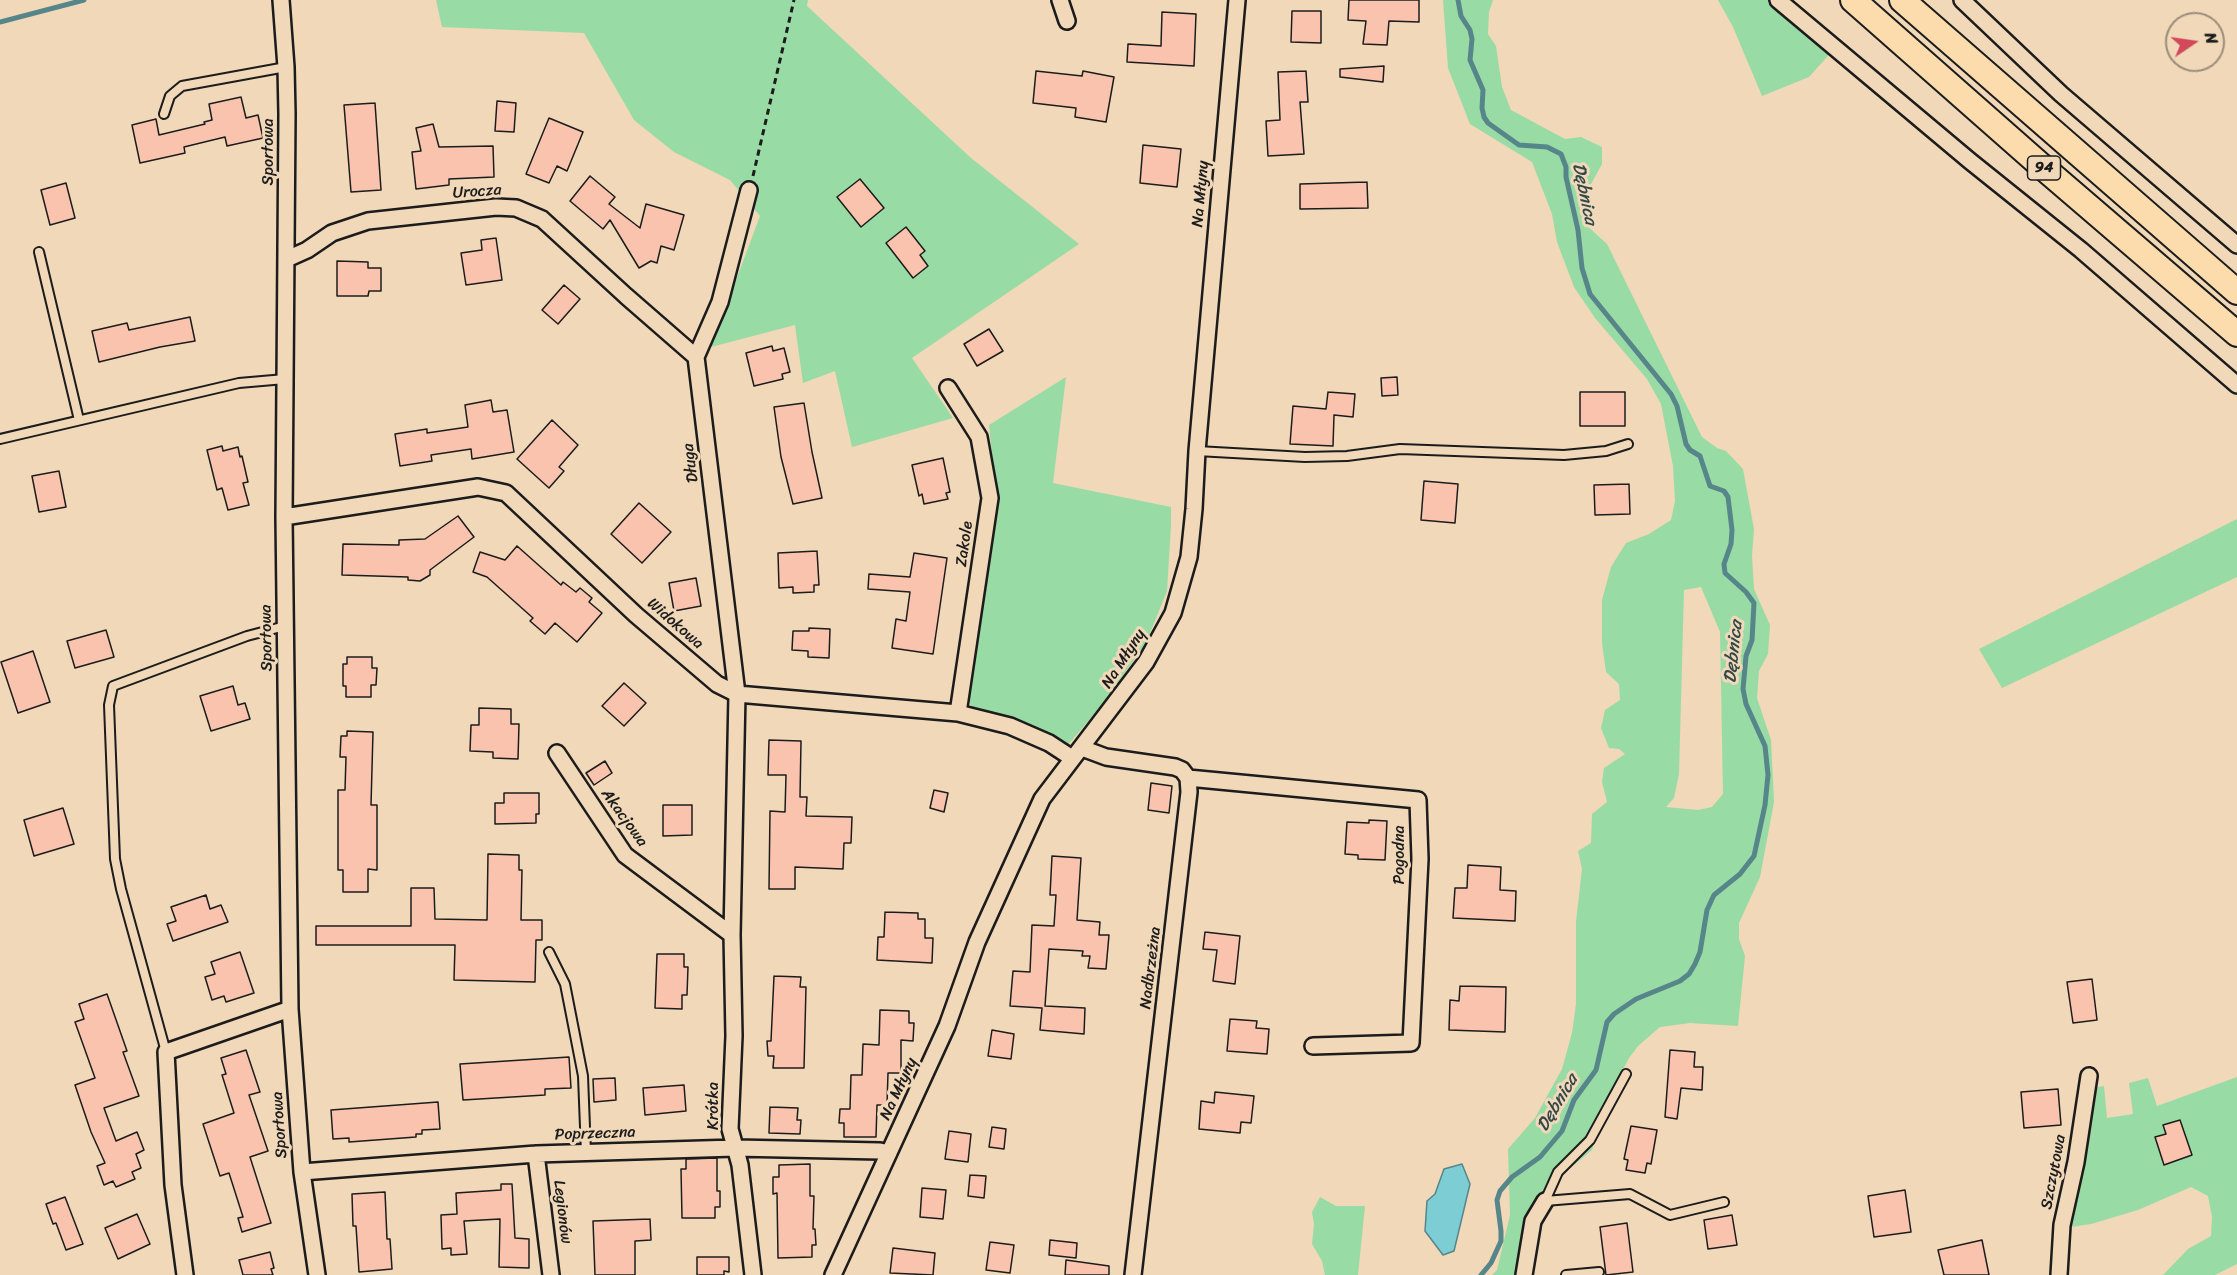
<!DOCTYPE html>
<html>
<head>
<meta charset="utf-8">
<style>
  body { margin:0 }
  #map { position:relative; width:2237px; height:1275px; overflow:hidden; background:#f0d8b8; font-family:Sriracha,sans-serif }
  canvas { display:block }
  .north { position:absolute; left:2165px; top:12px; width:60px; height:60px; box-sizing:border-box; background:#f0d8b8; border:2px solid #9b8d7a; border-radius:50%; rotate:77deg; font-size:16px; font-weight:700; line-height:24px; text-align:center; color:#1c1c1c }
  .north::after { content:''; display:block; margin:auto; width:21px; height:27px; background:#d1495b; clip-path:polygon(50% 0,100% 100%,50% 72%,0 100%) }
</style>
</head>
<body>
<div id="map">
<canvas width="2237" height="1275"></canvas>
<div class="north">N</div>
</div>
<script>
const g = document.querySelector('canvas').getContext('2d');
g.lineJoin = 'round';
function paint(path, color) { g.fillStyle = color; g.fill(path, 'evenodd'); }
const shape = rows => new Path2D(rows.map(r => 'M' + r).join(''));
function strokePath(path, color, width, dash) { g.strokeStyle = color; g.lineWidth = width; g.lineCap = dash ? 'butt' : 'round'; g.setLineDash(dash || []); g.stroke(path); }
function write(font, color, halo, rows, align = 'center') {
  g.font = font + ' Sriracha,sans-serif'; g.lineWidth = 6; g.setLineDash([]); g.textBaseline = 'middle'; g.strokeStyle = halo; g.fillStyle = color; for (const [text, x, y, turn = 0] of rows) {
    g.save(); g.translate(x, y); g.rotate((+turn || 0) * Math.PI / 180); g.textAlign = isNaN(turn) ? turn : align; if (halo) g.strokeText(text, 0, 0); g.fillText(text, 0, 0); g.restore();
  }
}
paint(shape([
  [436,0,808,0,807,6,971,158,1079,244,912,358,953,418,852,447,835,371,803,383,795,325,711,347,760,216,730,180,674,152,634,120,584,33,442,27],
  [1443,0,1493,0,1489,12,1488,34,1496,46,1502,87,1511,110,1565,139,1581,137,1602,147,1602,164,1584,197,1584,223,1607,244,1702,437,1717,448,1726,451,1743,469,1754,529,1752,556,1754,589,1770,625,1768,654,1759,671,1757,698,1771,740,1774,802,1760,877,1739,923,1739,939,1745,956,1738,1026,1690,1023,1660,1027,1638,1046,1629,1058,1613,1089,1592,1150,1568,1170,1549,1190,1520,1275,1492,1275,1497,1270,1510,1215,1508,1149,1535,1118,1562,1069,1572,1033,1576,1004,1576,922,1582,869,1578,851,1591,843,1592,814,1607,802,1602,782,1604,768,1625,754,1619,749,1609,748,1601,728,1605,710,1620,700,1619,684,1606,672,1602,643,1602,600,1611,567,1626,543,1649,534,1671,520,1675,501,1673,466,1661,404,1647,379,1595,318,1574,287,1557,242,1552,214,1532,162,1470,124,1448,68],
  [1701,587,1720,632,1723,794,1712,807,1698,810,1666,807,1674,798,1679,774,1684,590],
  [1718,0,1774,0,1835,48,1809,77,1762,96,1733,27],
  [1066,377,1053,483,1171,507,1171,526,1167,591,1146,643,1102,705,1066,747,976,713,965,695,995,485,989,425],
  [2237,519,2237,577,2002,688,1979,649],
  [2237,1077,2237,1264,2215,1275,2163,1275,2188,1249,2211,1236,2212,1217,2208,1196,2191,1187,2138,1210,2091,1224,2058,1229,2087,1089,2104,1086,2107,1118,2133,1114,2129,1083,2148,1078,2157,1106],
  [1320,1197,1336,1206,1365,1206,1358,1275,1325,1275,1322,1261,1312,1244,1314,1224,1312,1212]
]), '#99dba5');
const water = shape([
  [1462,1164,1470,1184,1454,1251,1443,1255,1425,1231,1427,1201,1435,1194,1444,1169,1462,1164]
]);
paint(water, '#7ccdd4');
strokePath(water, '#56868a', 1.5);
strokePath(shape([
  [1458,0,1461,16,1470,30,1472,39,1470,60,1483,90,1482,108,1484,117,1488,123,1519,145,1547,147,1561,154,1566,167,1566,177,1578,230,1582,268,1590,294,1671,394,1677,406,1686,444,1690,450,1700,456,1710,486,1724,491,1728,497,1732,530,1731,544,1724,564,1725,573,1746,592,1754,603,1752,640,1746,656,1743,689,1746,704,1765,746,1768,775,1765,805,1754,856,1740,874,1714,895,1707,910,1700,952,1695,964,1689,974,1680,981,1636,999,1614,1014,1607,1022,1596,1070,1574,1100,1562,1131,1540,1157,1512,1177,1500,1191,1497,1200,1501,1231,1501,1241,1491,1263,1481,1275],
  [0,22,84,0]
]), '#56868a', 5);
const building = shape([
  [1349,0,1419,0,1419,22,1389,21,1387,45,1363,44,1366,21,1348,20,1349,0],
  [1292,11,1321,11,1321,43,1291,42,1292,11],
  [1162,12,1196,14,1194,66,1127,62,1128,44,1161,46,1162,12],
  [1384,66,1383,82,1340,77,1340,69,1384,66],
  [1036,71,1082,76,1083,71,1114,77,1106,122,1075,117,1076,108,1033,103,1036,71],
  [1306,71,1308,102,1300,102,1304,154,1268,156,1266,121,1280,120,1278,72,1306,71],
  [241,97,246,118,258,115,263,138,227,146,225,137,184,147,185,153,140,163,132,125,156,119,159,135,205,124,204,122,212,120,209,104,241,97],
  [497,101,516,103,514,132,495,131,497,101],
  [375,103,381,190,351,192,344,105,375,103],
  [549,118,583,132,567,171,557,166,549,183,526,174,549,118],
  [433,124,439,147,493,146,494,177,449,179,449,185,416,189,412,152,421,151,416,128,433,124],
  [1143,145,1181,149,1177,187,1140,183,1143,145],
  [590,176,615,197,609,204,640,228,646,204,684,215,674,250,661,246,657,263,651,261,639,268,610,220,603,229,570,201,590,176],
  [860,179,884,208,861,227,837,197,860,179],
  [1367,182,1368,208,1300,209,1300,184,1367,182],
  [66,183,75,218,50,225,41,190,66,183],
  [906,227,925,251,920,255,928,266,913,278,886,243,906,227],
  [496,238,502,280,466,285,461,253,482,250,481,240,496,238],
  [337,261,368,262,368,268,381,268,381,291,369,291,368,296,337,296,337,261],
  [564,285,580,299,558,324,542,310,564,285],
  [190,317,195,341,160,347,99,362,92,331,127,323,129,330,190,317],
  [989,329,1003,351,977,366,964,344,989,329],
  [772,346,773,351,784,348,790,372,782,374,783,379,754,386,746,353,772,346],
  [1397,377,1398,395,1382,396,1381,378,1397,377],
  [1328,392,1355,394,1353,417,1334,415,1333,446,1290,444,1293,406,1326,409,1328,392],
  [1580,392,1625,392,1625,426,1580,426,1580,392],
  [491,400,493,412,507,410,514,452,472,459,471,449,431,455,432,461,400,466,395,434,427,429,427,433,468,427,465,405,491,400],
  [804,403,812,452,822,498,793,504,781,457,774,407,804,403],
  [552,420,578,445,559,467,564,471,549,488,517,459,552,420],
  [222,446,223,451,238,447,240,457,242,456,248,482,243,483,249,505,228,510,222,488,217,490,207,450,222,446],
  [943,458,950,492,946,493,948,499,924,504,922,494,919,496,912,465,943,458],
  [59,471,66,507,39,512,32,476,59,471],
  [1424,481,1458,484,1455,523,1421,520,1424,481],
  [1629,484,1630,514,1595,515,1594,485,1629,484],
  [639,503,671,532,642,563,611,534,639,503],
  [458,516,474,537,430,570,430,575,420,581,408,580,408,577,342,575,343,544,399,545,399,540,425,539,458,516],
  [517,546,561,585,563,582,576,592,580,588,592,598,589,602,602,613,577,642,555,623,545,634,530,621,533,618,487,577,473,572,480,552,505,560,517,546],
  [817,551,819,585,814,585,814,592,793,593,793,587,779,588,778,553,817,551],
  [914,553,947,558,933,654,892,648,896,619,906,621,910,592,868,589,869,574,910,577,914,553],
  [696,578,701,606,674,611,669,583,696,578],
  [809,628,830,629,829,658,808,657,808,651,792,650,793,631,809,631,809,628],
  [106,630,114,657,75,668,67,641,106,630],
  [33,651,50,702,18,713,1,662,33,651],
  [347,657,372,657,372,668,377,668,376,685,371,685,371,697,346,697,346,686,343,686,343,664,347,664,347,657],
  [624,683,646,703,624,726,602,706,624,683],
  [233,686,238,705,245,703,250,719,211,731,200,696,233,686],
  [479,708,511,709,511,724,519,724,518,759,493,758,493,752,470,751,471,725,479,725,479,708],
  [347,731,373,732,371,805,377,805,377,870,368,869,368,892,343,892,343,870,338,870,338,790,345,790,346,757,340,757,341,736,347,736,347,731],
  [769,740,801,741,800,797,807,797,806,816,852,817,851,843,844,843,843,869,795,867,795,889,769,889,770,811,785,812,786,775,768,775,769,740],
  [605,761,612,773,594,785,586,773,605,761],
  [1151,783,1172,786,1169,813,1148,810,1151,783],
  [934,790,948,793,944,812,930,808,934,790],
  [504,793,539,793,539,814,536,814,536,823,495,824,495,803,504,803,504,793],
  [663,805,692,805,692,835,663,836,663,805],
  [63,808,74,844,34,856,24,820,63,808],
  [1369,820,1387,821,1385,860,1358,859,1358,855,1345,854,1347,822,1369,823,1369,820],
  [488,854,519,855,519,870,522,870,521,920,542,920,542,940,536,940,535,982,454,980,455,945,316,945,316,926,411,926,411,888,434,888,435,919,487,920,488,854],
  [1052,856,1081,858,1077,920,1100,922,1099,935,1109,935,1106,969,1088,968,1090,956,1082,956,1083,951,1049,949,1045,1006,1085,1008,1084,1034,1040,1030,1042,1008,1010,1006,1013,971,1030,972,1032,925,1054,926,1056,895,1050,895,1052,856],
  [1468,865,1501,867,1500,890,1516,891,1515,921,1453,918,1455,888,1467,888,1468,865],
  [206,895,210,909,221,905,228,922,173,941,167,924,176,921,171,907,206,895],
  [885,912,918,913,918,919,925,919,925,938,933,938,932,963,877,960,878,937,884,937,885,912],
  [1205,932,1240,936,1235,984,1213,981,1217,950,1203,949,1205,932],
  [240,952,254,993,226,1002,224,996,212,1000,205,977,215,974,211,962,240,952],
  [657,954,684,954,684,967,688,967,687,995,682,995,682,1009,655,1008,657,954],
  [774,976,801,977,800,987,806,987,804,1068,773,1068,774,1056,768,1056,767,1041,771,1041,774,976],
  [2092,979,2097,1020,2073,1023,2067,982,2092,979],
  [1460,986,1506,987,1505,1032,1449,1030,1450,1000,1459,1001,1460,986],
  [107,994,127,1051,123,1052,139,1096,104,1108,116,1141,137,1132,144,1150,136,1154,141,1168,132,1172,135,1179,116,1187,113,1181,104,1185,97,1166,105,1163,91,1132,75,1085,95,1078,75,1022,84,1019,79,1004,107,994],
  [880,1010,909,1011,909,1023,914,1023,913,1041,901,1040,901,1073,888,1073,887,1105,877,1105,876,1137,844,1137,844,1123,839,1123,840,1109,850,1109,851,1075,862,1075,863,1044,879,1045,880,1010],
  [1230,1019,1257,1021,1256,1028,1269,1029,1267,1054,1227,1051,1230,1019],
  [992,1030,1014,1034,1011,1059,988,1056,992,1030],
  [246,1050,260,1092,249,1095,268,1151,250,1157,271,1223,242,1232,238,1218,243,1217,229,1173,220,1176,203,1124,234,1113,222,1075,226,1074,221,1058,246,1050],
  [1670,1050,1695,1052,1694,1067,1703,1067,1702,1090,1681,1088,1677,1119,1665,1117,1670,1050],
  [569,1057,571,1088,545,1089,545,1095,463,1100,460,1064,569,1057],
  [615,1078,616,1100,594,1102,593,1079,615,1078],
  [684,1085,686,1111,645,1115,643,1088,684,1085],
  [2058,1089,2061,1125,2024,1128,2021,1092,2058,1089],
  [1215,1092,1254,1096,1251,1123,1241,1122,1240,1133,1199,1129,1201,1101,1214,1103,1215,1092],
  [438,1102,440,1129,422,1130,422,1134,416,1134,416,1137,349,1142,349,1138,333,1139,331,1110,438,1102],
  [770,1107,798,1108,797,1120,801,1120,800,1134,769,1133,770,1107],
  [2180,1120,2192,1155,2164,1165,2155,1137,2166,1134,2163,1125,2180,1120],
  [1631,1126,1657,1130,1651,1164,1647,1163,1645,1173,1626,1170,1628,1160,1624,1159,1631,1126],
  [992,1127,1006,1129,1004,1149,989,1147,992,1127],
  [949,1131,971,1134,968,1162,945,1159,949,1131],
  [717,1158,717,1191,720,1191,720,1207,715,1207,715,1218,682,1218,681,1169,686,1169,686,1159,717,1158],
  [810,1164,810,1196,814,1196,813,1229,815,1229,816,1245,812,1245,812,1257,778,1258,777,1193,773,1194,773,1177,779,1177,779,1165,810,1164],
  [970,1175,986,1176,984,1198,968,1196,970,1175],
  [501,1184,512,1184,515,1238,529,1239,529,1268,499,1267,500,1219,464,1221,467,1254,451,1255,451,1248,442,1249,441,1215,457,1214,456,1193,501,1190,501,1184],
  [922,1188,946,1190,943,1219,920,1217,922,1188],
  [1905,1190,1911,1232,1874,1237,1868,1196,1905,1190],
  [385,1192,387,1239,390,1239,392,1269,359,1272,356,1226,353,1226,352,1194,385,1192],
  [65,1197,83,1244,66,1250,56,1223,53,1224,46,1204,65,1197],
  [137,1214,150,1244,118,1259,105,1228,137,1214],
  [1732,1215,1737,1245,1708,1249,1704,1220,1732,1215],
  [650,1219,651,1240,635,1241,635,1275,595,1275,593,1221,650,1219],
  [1627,1223,1633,1272,1606,1275,1600,1227,1627,1223],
  [1050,1240,1077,1243,1076,1258,1049,1255,1050,1240],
  [1982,1240,1989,1275,1944,1275,1938,1250,1982,1240],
  [990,1242,1014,1245,1010,1273,986,1270,990,1242],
  [893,1248,935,1253,933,1275,890,1273,893,1248],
  [270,1252,274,1268,271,1269,273,1275,243,1275,239,1260,270,1252],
  [697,1257,729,1257,729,1272,724,1271,724,1275,697,1275,697,1257],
  [1066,1260,1109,1266,1109,1275,1065,1275,1066,1260]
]);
paint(building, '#fac3ae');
strokePath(building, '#1c1c1c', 1.5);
const lane = shape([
  [164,114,170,96,182,86,286,67],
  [39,252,79,420],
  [0,439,239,383,285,379],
  [1197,451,1305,457,1347,456,1400,449,1564,455,1606,451,1628,444],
  [549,952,565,984,583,1076,586,1153],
  [166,1052,121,889,115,859,109,705,113,686,247,636,285,626],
  [1626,1074,1590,1140,1558,1172,1545,1201,1630,1194,1670,1215,1724,1202],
  [1566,1275,1599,1272]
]);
const street = shape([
  [281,0,286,67,287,114,284,517,290,1009,302,1172,317,1275],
  [1060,0,1067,21],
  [1778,0,1970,161,2081,250,2237,385],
  [1962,0,2061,94,2237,245],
  [749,190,720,302,696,357,737,694,732,935,734,1036,730,1129,740,1165,753,1275],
  [287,259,307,250,332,233,368,221,496,207,516,208,542,219,626,296,696,357],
  [948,388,979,437,990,498,958,713],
  [284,517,478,487,506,493,636,615,717,684,737,694,958,713,1010,726,1049,743,1072,758],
  [1082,748,1106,757,1175,767,1182,770,1188,778,1189,792,1133,1275],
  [557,753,625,855,732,935],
  [1188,778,1418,800,1420,859,1411,1043,1313,1046],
  [536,1154,551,1275],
  [302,1172,536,1154,735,1148,880,1151,889,1153],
  [185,1275,173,1185,166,1052,290,1009],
  [833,1275,947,1026,977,942,1042,799,1146,662,1173,613,1189,557,1194,509,1197,451,1237,0],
  [1524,1275,1533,1221,1545,1201],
  [2059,1275,2062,1225,2076,1162,2089,1076]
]);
const primary = shape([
  [1853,0,2046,170,2237,334],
  [1902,0,2237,292]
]);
strokePath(lane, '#1c1c1c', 12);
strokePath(street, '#1c1c1c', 20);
strokePath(primary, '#1c1c1c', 28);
strokePath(shape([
  [753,176,794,0]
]), '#1c1c1c', 3, [6, 4.5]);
strokePath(lane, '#f0d8b8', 8);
strokePath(street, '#f0d8b8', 15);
strokePath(primary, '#fcdcac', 24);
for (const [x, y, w] of [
  [2044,168,33]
]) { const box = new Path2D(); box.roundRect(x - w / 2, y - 12, w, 24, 4.5); g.fillStyle = '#f0d8b8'; g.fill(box); strokePath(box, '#1c1c1c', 1.5); }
write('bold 15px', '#1c1c1c', null, [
  ["94",2044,168]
]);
write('16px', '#1c1c1c', '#f0d8b8', [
  ["Sportowa",269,152,-90],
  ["Urocza",477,192,-4],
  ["Na Młyny",1201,194,-85],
  ["Długa",691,463,-97],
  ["Zakole",965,544,-82],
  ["Widokowa",675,624,41],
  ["Sportowa",267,638,-91],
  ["Na Młyny",1124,659,-57],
  ["Akacjowa",624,818,54],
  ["Pogodna",1400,855,-90],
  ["Nadbrzeżna",1151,968,-83],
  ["Na Młyny",899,1089,-65],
  ["Krótka",714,1106,-90],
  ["Sportowa",280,1125,-94],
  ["Poprzeczna",595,1134,-2],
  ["Szczytowa",2054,1172,-79],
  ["Legionów",562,1212,83]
]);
write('italic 18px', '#34484a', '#f0d8b8', [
  ["Dębnica",1584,194,78],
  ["Dębnica",1734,652,-84],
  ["Dębnica",1558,1103,-59]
]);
</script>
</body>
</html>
